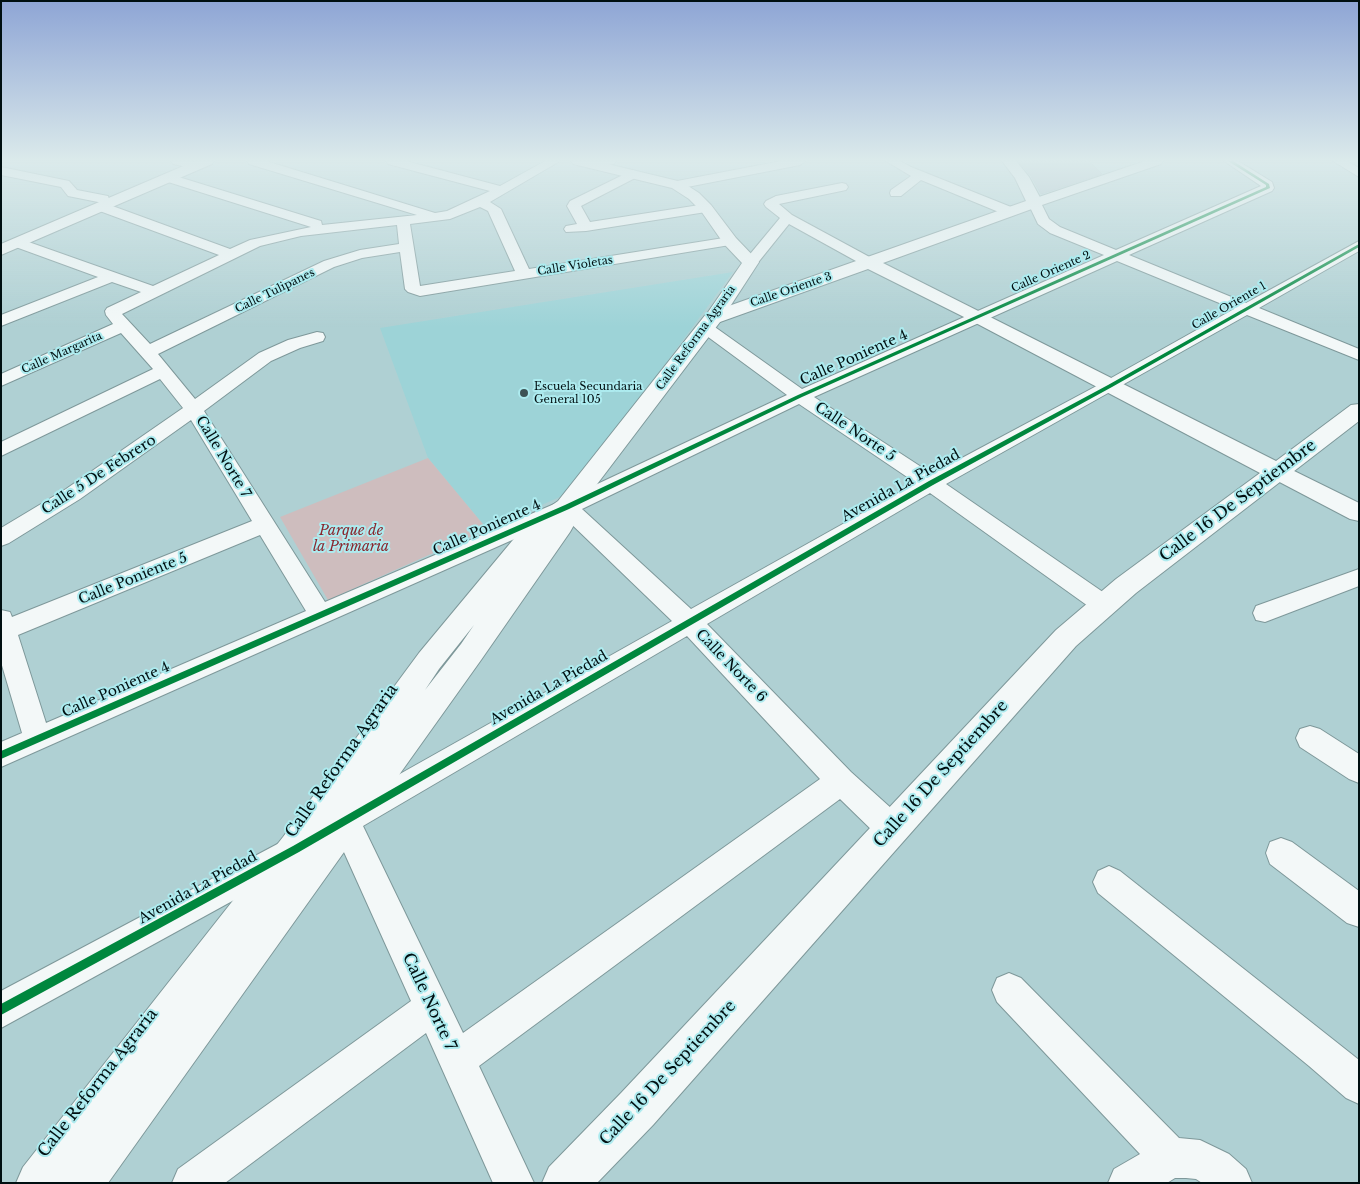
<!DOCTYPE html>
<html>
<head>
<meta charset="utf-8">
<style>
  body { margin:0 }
  #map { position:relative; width:1360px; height:1184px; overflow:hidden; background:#afd0d3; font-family:"Libre Baskerville",serif }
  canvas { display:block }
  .frame { position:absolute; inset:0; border:2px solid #000f11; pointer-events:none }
</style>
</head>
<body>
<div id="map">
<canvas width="1360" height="1184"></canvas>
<div class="frame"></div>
</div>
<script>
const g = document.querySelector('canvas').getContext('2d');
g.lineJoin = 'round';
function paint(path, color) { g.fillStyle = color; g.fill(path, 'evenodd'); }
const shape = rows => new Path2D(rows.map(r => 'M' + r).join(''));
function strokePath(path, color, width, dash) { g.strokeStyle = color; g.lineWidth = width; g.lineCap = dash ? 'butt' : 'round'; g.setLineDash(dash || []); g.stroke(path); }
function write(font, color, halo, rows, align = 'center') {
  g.font = font + ' "Libre Baskerville",serif'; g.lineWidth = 4; g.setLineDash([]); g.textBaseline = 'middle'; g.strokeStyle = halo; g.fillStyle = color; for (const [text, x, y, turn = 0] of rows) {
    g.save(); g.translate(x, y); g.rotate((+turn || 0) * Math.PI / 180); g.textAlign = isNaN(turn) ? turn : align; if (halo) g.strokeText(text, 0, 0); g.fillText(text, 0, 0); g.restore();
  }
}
paint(shape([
  [733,272,571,492,487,529,428,458,380,328]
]), '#9dd3d7');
paint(shape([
  [428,458,487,529,328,600,280,517]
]), '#cebdbe');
const building = shape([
  [1018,161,1089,161,1102,174,1041,194,1031,176,1018,161]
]);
paint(building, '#a8bcc5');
strokePath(building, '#a1b4bc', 1);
const minor = shape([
  [171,161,192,161,193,163,187,167,173,164,171,161],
  [247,161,266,161,435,213,447,211,490,191,388,164,386,161,406,161,500,186,545,161,560,161,490,202,501,209,529,269,730,237,735,238,737,241,735,244,730,245,420,296,408,292,405,289,400,252,362,258,334,267,158,354,195,399,259,353,288,340,317,332,323,333,325,337,323,341,300,348,271,361,204,411,325,602,559,502,787,395,700,331,698,328,700,325,712,325,802,389,1104,255,1050,233,1038,224,1028,203,1030,200,1145,161,1163,161,1161,164,1042,205,1049,219,1060,227,1116,250,1261,186,1224,161,1238,161,1272,182,1274,188,1272,191,1129,255,1246,303,1359,241,1359,251,1259,308,1359,349,1359,360,1247,315,946,484,1113,599,1116,605,1113,611,1104,614,1095,611,930,493,707,624,851,772,902,818,906,828,902,838,891,842,880,838,840,799,479,1066,534,1183,493,1183,426,1033,225,1183,172,1183,178,1169,411,1001,330,821,334,811,672,621,564,517,1,767,1,742,22,733,1,662,1,610,10,612,12,617,252,521,191,420,80,499,9,543,1,546,1,528,66,489,183,408,160,379,1,456,1,442,153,369,121,333,1,386,1,374,113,324,106,315,105,311,107,308,141,292,112,282,1,326,1,315,98,277,13,246,11,243,13,240,18,239,23,240,153,286,219,255,97,210,95,207,97,204,107,204,230,249,250,240,311,227,165,181,163,178,165,175,169,174,321,221,322,225,417,215,249,164,247,161],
  [480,207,488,211,515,271,420,286,410,224,450,219,480,207],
  [397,225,399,244,360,250,324,261,150,344,122,314,260,246,301,236,397,225],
  [1117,261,1234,309,1104,382,932,474,814,397,1117,261],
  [799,404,916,483,691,609,582,509,799,404],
  [260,535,306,611,46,723,18,635,260,535],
  [687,636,820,779,463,1033,363,826,687,636],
  [587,161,616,161,614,164,591,168,585,164,587,161],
  [781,161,806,161,800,165,677,189,671,185,677,181,781,161],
  [886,161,900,161,911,167,1016,209,1018,212,1011,216,1006,215,921,180,901,196,891,196,890,193,891,190,911,176,886,161],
  [1333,161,1347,161,1359,168,1359,177,1333,161],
  [1,167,69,181,77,190,108,196,109,199,103,203,68,196,61,187,1,175,1,167],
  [633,170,639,174,637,177,581,206,590,222,706,204,713,208,706,212,586,231,566,232,564,229,566,226,577,224,567,206,570,201,633,170],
  [842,183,846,184,848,187,846,190,779,204,792,215,875,260,877,263,875,266,865,266,789,224,756,265,746,265,744,262,746,259,780,218,766,207,764,204,766,201,776,196,842,183],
  [1359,569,1359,586,1265,622,1256,620,1253,613,1256,606,1359,569],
  [1310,726,1320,729,1359,754,1359,783,1349,779,1300,747,1296,738,1300,729,1310,726],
  [1281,838,1292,842,1359,891,1359,927,1347,923,1270,864,1266,853,1270,842,1281,838],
  [285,840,296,844,300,855,296,866,1,1028,1,991,285,840],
  [1109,866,1120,871,1359,1060,1359,1104,1346,1098,1309,1066,1098,893,1093,882,1098,871,1109,866],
  [1009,973,1021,978,1179,1138,1200,1140,1229,1154,1246,1169,1252,1183,1202,1183,1196,1179,1186,1178,1175,1178,1167,1183,1108,1183,1114,1169,1140,1154,997,1002,992,990,997,978,1009,973]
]);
const tertiary = shape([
  [195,161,214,161,212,164,1,255,1,244,195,161],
  [571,161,595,161,682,182,699,193,711,205,736,238,759,262,720,322,713,324,706,322,704,318,742,263,724,244,701,211,689,199,672,188,573,164,571,161],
  [1278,464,1286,467,1359,503,1359,521,1350,519,1270,477,1266,472,1270,467,1278,464]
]);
const secondary = shape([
  [1002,161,1016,161,1029,177,1043,203,1040,206,883,263,1276,461,1351,405,1359,404,1359,421,1136,593,1076,646,653,1125,597,1183,542,1183,549,1167,621,1093,1056,630,1116,579,1260,473,972,321,868,269,720,322,576,512,579,516,570,532,481,660,108,1183,16,1183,23,1167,283,837,419,653,527,523,558,501,706,314,1026,201,1015,178,1002,161],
  [474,625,461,644,425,690,439,669,474,625]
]);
strokePath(minor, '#7e989a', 2);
strokePath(tertiary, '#7e989a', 2);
strokePath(secondary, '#7e989a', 2);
paint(minor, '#f3f8f8');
paint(tertiary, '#f3f8f8');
paint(secondary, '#f3f8f8');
paint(shape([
  [1228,161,1233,161,1269,184,1270,188,802,397,569,509,1,759,1,751,565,505,798,395,1266,187,1266,185,1228,161],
  [1359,244,1359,247,1112,387,933,485,299,852,1,1015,1,1004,293,846,929,481,1108,385,1359,244]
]), '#00873e');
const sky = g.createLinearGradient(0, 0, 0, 327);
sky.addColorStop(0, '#8ea5d5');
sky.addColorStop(0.49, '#dbeaeb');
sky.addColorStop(1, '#dbeaeb00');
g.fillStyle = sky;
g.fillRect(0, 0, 1360, 327);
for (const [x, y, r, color] of [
  [524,393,5,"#3d5355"]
]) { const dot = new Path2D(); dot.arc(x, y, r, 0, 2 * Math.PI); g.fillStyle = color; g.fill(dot); strokePath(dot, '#adebef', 2); }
write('11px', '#000f11', '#adebef', [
  ["Calle Violetas",575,266,-9],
  ["Calle Oriente 2",1051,272,-24],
  ["Calle Oriente 3",791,290,-19],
  ["Calle Tulipanes",275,291,-26],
  ["Calle Oriente 1",1229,306,-30],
  ["Calle Reforma Agraria",696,338,-54],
  ["Calle Margarita",62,353,-24]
]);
write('11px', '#000f11', '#adebef', [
  ["Escuela Secundaria",534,387],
  ["General 105",534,400]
], 'left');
write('14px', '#000f11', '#adebef', [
  ["Calle Poniente 4",854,358,-24],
  ["Calle Norte 5",855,432,34],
  ["Calle Norte 7",223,457,59],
  ["Calle 5 De Febrero",99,475,-33],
  ["Avenida La Piedad",901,486,-29],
  ["Calle Poniente 4",487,528,-24],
  ["Calle Poniente 5",133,579,-22],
  ["Calle Norte 6",731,666,46],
  ["Avenida La Piedad",549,688,-30],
  ["Calle Poniente 4",116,690,-24],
  ["Avenida La Piedad",198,888,-29]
]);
write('italic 14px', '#8a272e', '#adebef', [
  ["Parque de",351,531],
  ["la Primaria",351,547]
]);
write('16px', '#000f11', '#adebef', [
  ["Calle 16 De Septiembre",1238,501,-37],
  ["Calle Reforma Agraria",342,761,-55],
  ["Calle 16 De Septiembre",941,774,-48],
  ["Calle Norte 7",429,1002,65],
  ["Calle 16 De Septiembre",668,1073,-47],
  ["Calle Reforma Agraria",98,1083,-52]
]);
</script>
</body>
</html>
